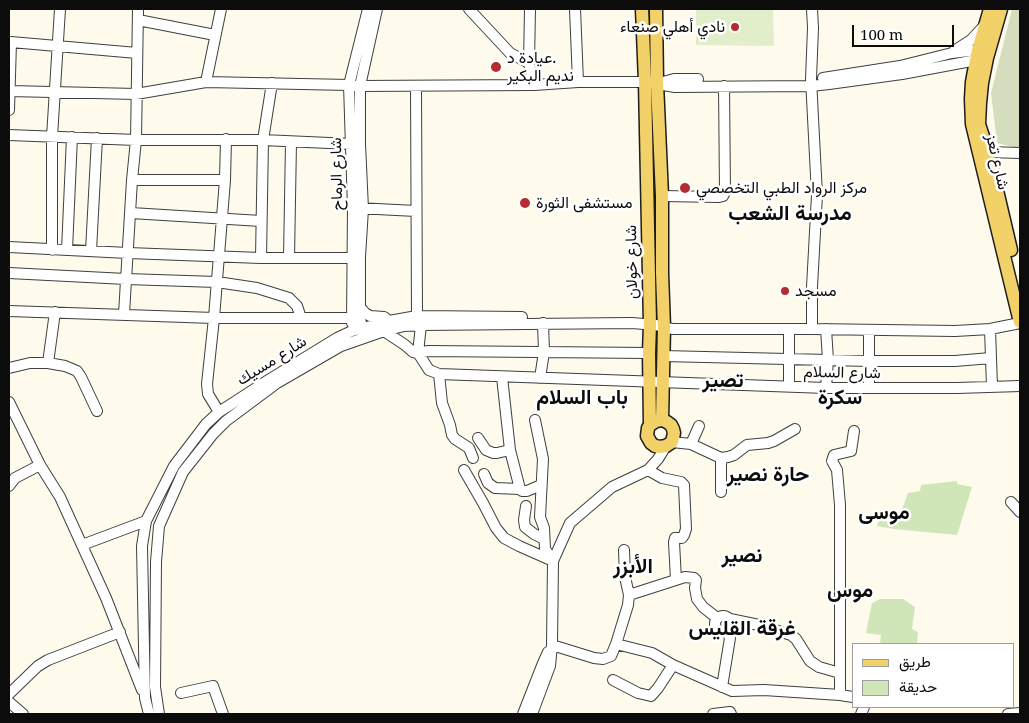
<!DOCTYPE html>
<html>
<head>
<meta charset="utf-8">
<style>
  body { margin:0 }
  #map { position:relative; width:1029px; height:723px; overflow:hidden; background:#fefbec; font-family:"Noto Serif",Vazirmatn,serif }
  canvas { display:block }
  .frame { position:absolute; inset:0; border:10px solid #0c0c0c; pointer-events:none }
  .legend { position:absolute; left:852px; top:643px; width:162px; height:65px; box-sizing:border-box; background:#fff; border:1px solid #9e9e9e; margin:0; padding:6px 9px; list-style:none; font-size:15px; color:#0c0c0c }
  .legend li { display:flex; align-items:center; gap:10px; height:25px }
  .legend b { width:25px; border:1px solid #9e9e9e }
  .scale { position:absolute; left:852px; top:25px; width:102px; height:22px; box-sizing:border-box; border:2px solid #0c0c0c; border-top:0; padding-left:6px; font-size:15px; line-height:18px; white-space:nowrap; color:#0c0c0c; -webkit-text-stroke:4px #fff; paint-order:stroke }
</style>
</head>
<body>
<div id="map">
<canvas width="1029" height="723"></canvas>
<div class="frame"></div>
<ul class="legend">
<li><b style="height:6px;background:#f2d168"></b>طريق</li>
<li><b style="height:14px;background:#d0e6b8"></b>حديقة</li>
</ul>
<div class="scale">100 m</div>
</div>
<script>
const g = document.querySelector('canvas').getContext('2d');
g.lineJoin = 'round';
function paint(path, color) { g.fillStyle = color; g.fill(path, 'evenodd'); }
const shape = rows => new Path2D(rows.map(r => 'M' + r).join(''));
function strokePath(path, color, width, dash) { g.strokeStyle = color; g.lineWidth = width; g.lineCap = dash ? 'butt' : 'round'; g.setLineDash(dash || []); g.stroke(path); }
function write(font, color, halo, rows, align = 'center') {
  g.font = font + ' "Noto Serif",Vazirmatn,serif'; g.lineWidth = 5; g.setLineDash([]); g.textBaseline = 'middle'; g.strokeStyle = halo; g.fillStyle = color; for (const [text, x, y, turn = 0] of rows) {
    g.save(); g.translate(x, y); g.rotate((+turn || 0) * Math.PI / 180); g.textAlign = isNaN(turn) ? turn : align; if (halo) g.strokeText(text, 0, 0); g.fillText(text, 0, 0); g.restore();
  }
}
paint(shape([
  [957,481,957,484,972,487,957,535,894,529,877,526,878,521,888,520,888,514,900,515,908,493,920,491,921,485],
  [880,599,903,599,915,607,912,629,918,632,917,644,880,644,881,635,866,633,872,603]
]), '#d0e6b8');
paint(shape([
  [1012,9,1020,9,1020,149,997,143,991,93]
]), '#d4debf');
paint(shape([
  [696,9,773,9,774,46,696,45]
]), '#e1eec9');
const minor = shape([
  [469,9,510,53,529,63],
  [530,9,529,63,534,85],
  [575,9,578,82],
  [138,20,215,35],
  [954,51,971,40,985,25],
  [823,78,900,66,952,53,985,49],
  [206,82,221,9],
  [663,82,674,79,698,79],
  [416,86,417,316],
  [10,91,136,94,206,82,349,85,360,86,534,85,578,82,645,82,675,87,811,86,829,84,902,74,982,59],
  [9,110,11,42,137,53],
  [9,135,136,140,263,140,351,144],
  [988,152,1020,153],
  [132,180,225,180],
  [662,196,719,197,723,196,725,192,724,86],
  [357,208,416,211],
  [131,213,261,221],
  [9,247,128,253,261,258,352,258],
  [52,250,52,137,60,9],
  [67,250,72,137],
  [91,251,97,138],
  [261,258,263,140,272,83],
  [289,258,291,142],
  [9,273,126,279,217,282,257,288,289,298,297,306,301,318],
  [360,307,365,313,370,316,384,317,389,321],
  [9,311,214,318,351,318],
  [124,314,132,180,136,140,138,9],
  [352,323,353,208,349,85,368,9],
  [812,329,812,287,817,195,811,79,813,28,812,9],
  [826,329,828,360,826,388],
  [990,329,992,387],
  [789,330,789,386],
  [869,330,869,388],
  [384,331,405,345,413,352,418,353,428,351,649,353],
  [364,335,360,319,360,257,363,209,360,144,360,86,377,9],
  [418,353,429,370,439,374,826,388,957,388,1020,386],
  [418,353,421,325],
  [663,356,870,361,955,361,991,358],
  [48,363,55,312],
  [9,368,30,363,48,363,65,366,77,371,81,377,97,411],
  [439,374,442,403,450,425,452,435,455,439,469,448,473,458],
  [502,377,510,450,520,489,522,491,527,491,541,485],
  [540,378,544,352,543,323],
  [9,402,40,465,60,497,106,598,142,690],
  [219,412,208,394,207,384,214,318,225,180,226,139],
  [478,438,486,450,493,453,497,453,510,450],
  [672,442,691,444,721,458,728,457,734,455,747,445,768,443,774,441,795,429],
  [691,444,699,426],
  [464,470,483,503,496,528,504,538,519,546,553,561,545,549,544,528,540,517,543,459,535,420],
  [648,470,662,478,681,482,684,485,686,529,684,535,682,538,675,538,674,542,676,580],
  [484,474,488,483,495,488,520,489],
  [9,486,15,478,40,465],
  [721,492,721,458],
  [1011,502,1020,512],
  [526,506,524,520,525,527,534,534,544,539],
  [82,545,146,521],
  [629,595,685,577,694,578,696,580,695,588,697,599,703,607,717,618],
  '715 624a8 8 0 1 1 16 0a8 8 0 1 1-16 0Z',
  [730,619,759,625,791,635,796,639,810,661,819,667,840,673],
  [616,644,628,605,629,595,625,577,624,550],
  [552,645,594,658,603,659,611,656,616,644,652,653,673,665,732,691,764,690,840,695,853,697],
  [613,680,638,693,651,696,658,688,673,665],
  [722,687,730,638,727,631],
  [181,693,213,686,223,714],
  [9,694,38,666,48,660,120,632],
  [840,695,840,505,837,470,832,461,834,455,851,451,854,431],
  [9,702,23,714],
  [149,714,145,698,142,546,146,521,174,466,206,424,219,412,270,379,337,338,352,331,389,321,417,316,522,317],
  [159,714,155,687,156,562,159,526,183,472,213,434,226,421,277,383,341,346,384,331,404,326,421,325,632,323,656,325,666,328,673,329,812,329,955,331,990,329,1020,323],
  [523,714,543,663,548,652],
  [532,714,550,666,552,645,553,561,570,523,612,487,648,470,658,459,666,446],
  [713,714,730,712,731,714],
  [861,714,864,707],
  [1008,714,1020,713]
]);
const major = shape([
  [642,9,645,82,650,324,649,353,650,425,648,428,647,436,651,443,655,446,660,447,666,446,672,442,674,433,673,429,671,425,667,422,662,420,656,421,650,425],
  [656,9,657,83,662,196,662,273,664,327,662,420],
  [990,9,978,50,972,82,971,99,972,124,1020,322],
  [1001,9,987,58,982,83,980,103,979,124,988,152,1011,250]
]);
strokePath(minor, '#3f3f3f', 12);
strokePath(major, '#1d1d1d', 15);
strokePath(minor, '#fff', 10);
strokePath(major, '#f2d168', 12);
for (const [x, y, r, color] of [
  [735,27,5,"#b42b31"],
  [496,67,6,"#b42b31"],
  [685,188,6,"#b42b31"],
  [525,203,6,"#b42b31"],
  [785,291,5,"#b42b31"]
]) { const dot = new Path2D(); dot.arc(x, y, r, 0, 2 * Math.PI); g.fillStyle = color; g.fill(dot); strokePath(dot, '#fff', 2); }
write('16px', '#0c0c0c', '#fff', [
  ["نادي أهلي صنعاء",725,27,"right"],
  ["عيادة د.",507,58],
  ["نديم البكير",507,76],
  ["مركز الرواد الطبي التخصصي",696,188],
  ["مستشفى الثورة",536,203],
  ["مسجد",795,291]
], 'left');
write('16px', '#0c0c0c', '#fff', [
  ["شارع تعز",997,162,77],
  ["شارع الرماح",337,174,-91],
  ["شارع خولان",632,262,-91],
  ["شارع مسيك",272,361,-32],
  ["شارع السلام",842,373,1]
]);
write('bold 21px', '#0c0c0c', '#fff', [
  ["مدرسة الشعب",790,214],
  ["تصير",723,381],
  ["باب السلام",582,398],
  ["سكرة",840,398],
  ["حارة نصير",768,475],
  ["موسى",884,513],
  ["نصير",742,556],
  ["الأبزر",633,567],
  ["موس",850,591],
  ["غرقة القليس",742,629]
]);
</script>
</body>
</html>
